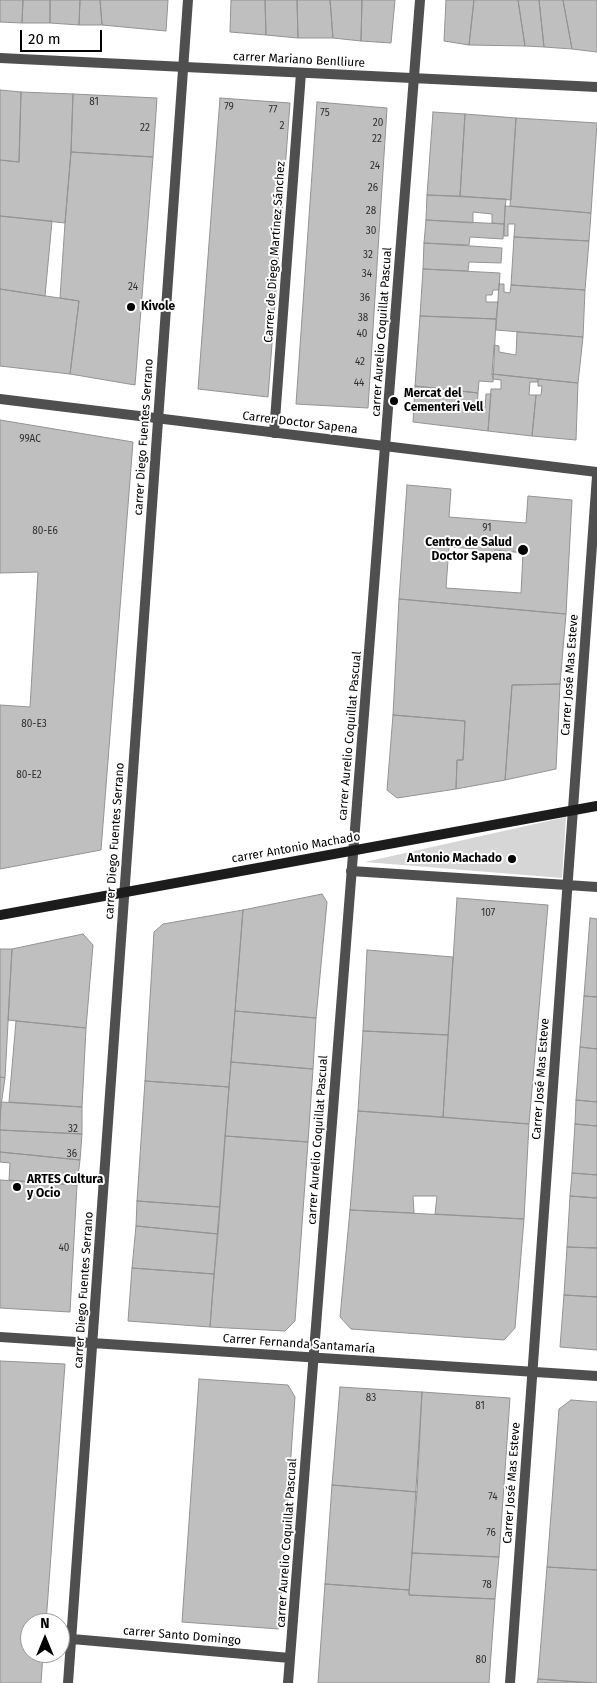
<!DOCTYPE html>
<html>
<head>
<meta charset="utf-8">
<style>
  body { margin:0 }
  #map { position:relative; width:597px; height:1683px; overflow:hidden; background:#fff; font-family:"Fira Sans",sans-serif }
  canvas { display:block }
  .north { position:absolute; left:20px; top:1613px; width:50px; height:50px; box-sizing:border-box; background:#fff; border:1px solid #999; border-radius:50%; rotate:0deg; font-size:14px; font-weight:700; line-height:20px; text-align:center; color:#000 }
  .north::after { content:''; display:block; margin:auto; width:18px; height:22px; background:#000; clip-path:polygon(50% 0,100% 100%,50% 72%,0 100%) }
  .scale { position:absolute; left:20px; top:30px; width:82px; height:22px; box-sizing:border-box; border:2px solid #000; border-top:0; padding-left:6px; font-size:15px; line-height:18px; white-space:nowrap; color:#000; -webkit-text-stroke:4px #fff; paint-order:stroke }
</style>
</head>
<body>
<div id="map">
<canvas width="597" height="1683"></canvas>
<div class="north">N</div>
<div class="scale">20 m</div>
</div>
<script>
const g = document.querySelector('canvas').getContext('2d');
g.lineJoin = 'round';
function paint(path, color) { g.fillStyle = color; g.fill(path, 'evenodd'); }
const shape = rows => new Path2D(rows.map(r => 'M' + r).join(''));
function strokePath(path, color, width, dash) { g.strokeStyle = color; g.lineWidth = width; g.lineCap = dash ? 'butt' : 'round'; g.setLineDash(dash || []); g.stroke(path); }
function write(font, color, halo, rows, align = 'center') {
  g.font = font + ' "Fira Sans",sans-serif'; g.lineWidth = 4; g.setLineDash([]); g.textBaseline = 'middle'; g.strokeStyle = halo; g.fillStyle = color; for (const [text, x, y, turn = 0] of rows) {
    g.save(); g.translate(x, y); g.rotate((+turn || 0) * Math.PI / 180); g.textAlign = isNaN(turn) ? turn : align; if (halo) g.strokeText(text, 0, 0); g.fillText(text, 0, 0); g.restore();
  }
}
paint(shape([
  [566,817,562,878,365,862]
]), '#d6d6d6');
const building = shape([
  [0,0,23,0,22,23,0,22,0,0],
  [23,0,50,0,50,23,22,23,23,0],
  [50,0,80,0,79,25,50,23,50,0],
  [80,0,100,0,102,25,79,25,80,0],
  [100,0,168,0,166,31,102,25,100,0],
  [231,0,265,0,266,35,230,32,231,0],
  [265,0,297,0,298,38,266,35,265,0],
  [297,0,330,0,333,38,298,38,297,0],
  [330,0,362,0,361,41,333,38,330,0],
  [362,0,395,0,391,43,361,41,362,0],
  [446,0,474,0,469,45,444,41,446,0],
  [474,0,518,0,525,46,469,45,474,0],
  [518,0,539,0,544,47,525,46,518,0],
  [539,0,563,0,572,49,544,47,539,0],
  [563,0,597,0,597,52,572,49,563,0],
  [0,90,21,92,19,162,0,160,0,90],
  [21,92,73,94,71,152,65,223,0,216,0,160,19,162,21,92],
  [73,94,157,98,153,157,71,152,73,94],
  [220,98,290,103,268,397,198,389,220,98],
  [317,102,387,108,368,408,296,404,317,102],
  [433,112,465,114,460,196,427,195,433,112],
  [465,114,516,118,511,200,460,196,465,114],
  [516,118,597,123,591,213,510,206,516,118],
  [71,152,153,157,135,385,70,374,79,301,60,298,65,223,71,152],
  [427,195,506,199,504,224,492,223,492,214,473,212,473,223,426,220,427,195],
  [505,206,591,213,589,241,514,237,515,224,508,224,508,236,504,236,505,206],
  [0,216,52,221,45,296,0,289,0,216],
  [426,220,504,224,503,239,470,237,469,245,424,243,426,220],
  [514,237,589,241,585,290,511,285,514,237],
  [424,243,502,248,501,263,469,262,468,271,423,269,424,243],
  [423,269,500,273,499,290,493,290,492,295,486,295,486,302,498,302,496,319,420,316,423,269],
  [499,284,504,284,504,292,510,293,511,285,585,290,583,337,496,330,499,284],
  [0,289,79,301,70,374,0,366,0,289],
  [420,316,496,319,493,382,479,381,478,393,415,386,420,316],
  [517,332,583,337,578,383,492,374,494,345,499,346,499,352,516,355,517,332],
  [492,374,538,379,538,382,530,382,529,395,536,395,532,436,488,431,491,389,501,389,501,380,493,379,492,374],
  [538,379,578,383,576,440,532,436,536,395,541,395,542,386,538,386,538,379],
  [415,386,478,393,477,407,485,408,486,394,491,394,488,431,413,422,415,386],
  [0,420,133,442,101,850,0,869,0,705,30,707,38,572,0,573,0,420],
  [407,485,451,489,449,517,526,523,528,496,572,500,566,614,399,599,407,485],
  [449,547,476,549,475,558,494,560,495,550,523,553,521,593,446,588,449,547],
  [399,599,566,614,560,684,512,685,505,780,456,789,457,760,463,760,465,721,393,715,399,599],
  [560,684,556,769,505,780,512,685,560,684],
  [393,715,465,721,463,760,457,760,456,789,397,798,387,790,393,715],
  [322,894,327,902,316,1018,235,1011,243,910,322,894],
  [457,898,548,905,529,1124,443,1117,457,898],
  [243,910,229,1087,145,1081,154,932,163,924,243,910],
  [590,918,597,919,597,997,584,996,590,918],
  [83,934,93,945,86,1028,8,1020,12,949,83,934],
  [0,949,12,949,5,1078,0,1077,0,949],
  [367,950,453,957,448,1035,363,1031,367,950],
  [584,996,597,997,597,1049,580,1047,584,996],
  [235,1011,316,1018,313,1069,231,1062,235,1011],
  [16,1021,86,1028,82,1107,9,1102,16,1021],
  [363,1031,448,1035,443,1117,358,1111,363,1031],
  [580,1047,597,1049,597,1102,576,1100,580,1047],
  [231,1062,313,1069,308,1142,225,1136,231,1062],
  [0,1077,5,1078,0,1113,0,1077],
  [145,1081,229,1087,220,1207,137,1201,145,1081],
  [576,1100,597,1102,597,1126,575,1124,576,1100],
  [1,1102,82,1107,82,1134,0,1130,1,1102],
  [358,1111,529,1124,524,1219,435,1214,437,1196,413,1196,414,1213,350,1210,358,1111],
  [575,1124,597,1126,597,1175,572,1173,575,1124],
  [0,1130,82,1134,80,1160,0,1152,0,1130],
  [225,1136,308,1142,295,1321,285,1331,210,1327,225,1136],
  [0,1152,80,1160,77,1185,9,1180,10,1163,0,1162,0,1152],
  [572,1173,597,1175,597,1198,570,1196,572,1173],
  [0,1180,77,1185,70,1312,0,1308,0,1180],
  [570,1196,597,1198,597,1248,567,1247,570,1196],
  [137,1201,220,1207,218,1234,136,1226,137,1201],
  [350,1210,524,1219,515,1328,504,1340,351,1329,340,1317,350,1210],
  [136,1226,218,1234,214,1274,132,1268,136,1226],
  [567,1247,597,1248,597,1297,564,1295,567,1247],
  [132,1268,214,1274,210,1327,128,1321,132,1268],
  [564,1295,597,1297,597,1350,560,1347,564,1295],
  [0,1361,65,1364,46,1623,30,1623,30,1653,43,1653,41,1683,0,1683,0,1361],
  [199,1379,288,1385,295,1397,279,1629,182,1622,199,1379],
  [340,1387,422,1392,417,1492,332,1485,340,1387],
  [422,1392,510,1398,499,1557,412,1553,422,1392],
  [571,1400,597,1402,597,1570,547,1567,559,1409,571,1400],
  [332,1485,417,1492,409,1590,325,1584,332,1485],
  [412,1553,499,1557,495,1599,409,1595,412,1553],
  [547,1567,597,1570,597,1683,538,1679,547,1567],
  [325,1584,409,1590,409,1595,495,1599,489,1683,318,1683,325,1584],
  [538,1679,589,1683,537,1683,538,1679]
]);
paint(building, '#bfbfbf');
strokePath(building, '#939393', 1);
strokePath(shape([
  [351,871,567,885]
]), '#4f4f4f', 10);
strokePath(shape([
  [0,399,597,472],
  [274,433,301,73],
  [567,885,597,887],
  [0,1337,597,1376],
  [72,1639,290,1658],
  [68,1683,188,0],
  [288,1683,420,0],
  [510,1683,597,476]
]), '#4f4f4f', 10);
strokePath(shape([
  [0,58,597,87]
]), '#4f4f4f', 10);
strokePath(shape([
  [0,915,597,806]
]), '#1c1c1c', 10);
for (const [x, y, r, color] of [
  [131,307,5,"#000"],
  [394,401,5,"#000"],
  [523,550,6,"#000"],
  [512,859,5,"#000"],
  [17,1187,5,"#000"]
]) { const dot = new Path2D(); dot.arc(x, y, r, 0, 2 * Math.PI); g.fillStyle = color; g.fill(dot); strokePath(dot, '#fff', 2); }
write('10px', '#303030', null, [
  ["81",94,102],
  ["79",229,107],
  ["77",273,110],
  ["75",325,113],
  ["20",378,123],
  ["2",282,126],
  ["22",145,128],
  ["22",377,139],
  ["24",375,166],
  ["26",373,188],
  ["28",371,211],
  ["30",371,231],
  ["32",368,255],
  ["34",367,274],
  ["24",133,287],
  ["36",365,298],
  ["38",363,318],
  ["40",362,334],
  ["42",360,362],
  ["44",359,383],
  ["99AC",30,439],
  ["91",487,528],
  ["80-E6",45,531],
  ["80-E3",34,724],
  ["80-E2",29,775],
  ["107",488,913],
  ["32",73,1129],
  ["36",72,1154],
  ["40",64,1248],
  ["83",371,1398],
  ["81",480,1406],
  ["74",493,1497],
  ["76",491,1533],
  ["78",487,1585],
  ["80",481,1660]
]);
write('12px', '#000', '#fff', [
  ["carrer Mariano Benlliure",299,60,3],
  ["Carrer de Diego Martínez Sánchez",275,252,-86],
  ["carrer Aurelio Coquillat Pascual",382,332,-86],
  ["Carrer Doctor Sapena",300,423,7],
  ["carrer Diego Fuentes Serrano",144,437,-86],
  ["Carrer José Mas Esteve",570,675,-86],
  ["carrer Aurelio Coquillat Pascual",350,736,-85],
  ["carrer Diego Fuentes Serrano",115,841,-86],
  ["carrer Antonio Machado",296,848,-10],
  ["Carrer José Mas Esteve",541,1079,-86],
  ["carrer Aurelio Coquillat Pascual",318,1140,-86],
  ["carrer Diego Fuentes Serrano",84,1290,-86],
  ["Carrer Fernanda Santamaría",299,1344,4],
  ["Carrer José Mas Esteve",512,1483,-86],
  ["carrer Aurelio Coquillat Pascual",287,1543,-86],
  ["carrer Santo Domingo",182,1636,5]
]);
write('bold 12px', '#000', '#fff', [
  ["Kivole",141,307],
  ["Mercat del",404,394],
  ["Cementeri Vell",404,408],
  ["Centro de Salud",512,543,"right"],
  ["Doctor Sapena",512,557,"right"],
  ["Antonio Machado",502,859,"right"],
  ["ARTES Cultura",27,1180],
  ["y Ocio",27,1194]
], 'left');
</script>
</body>
</html>
